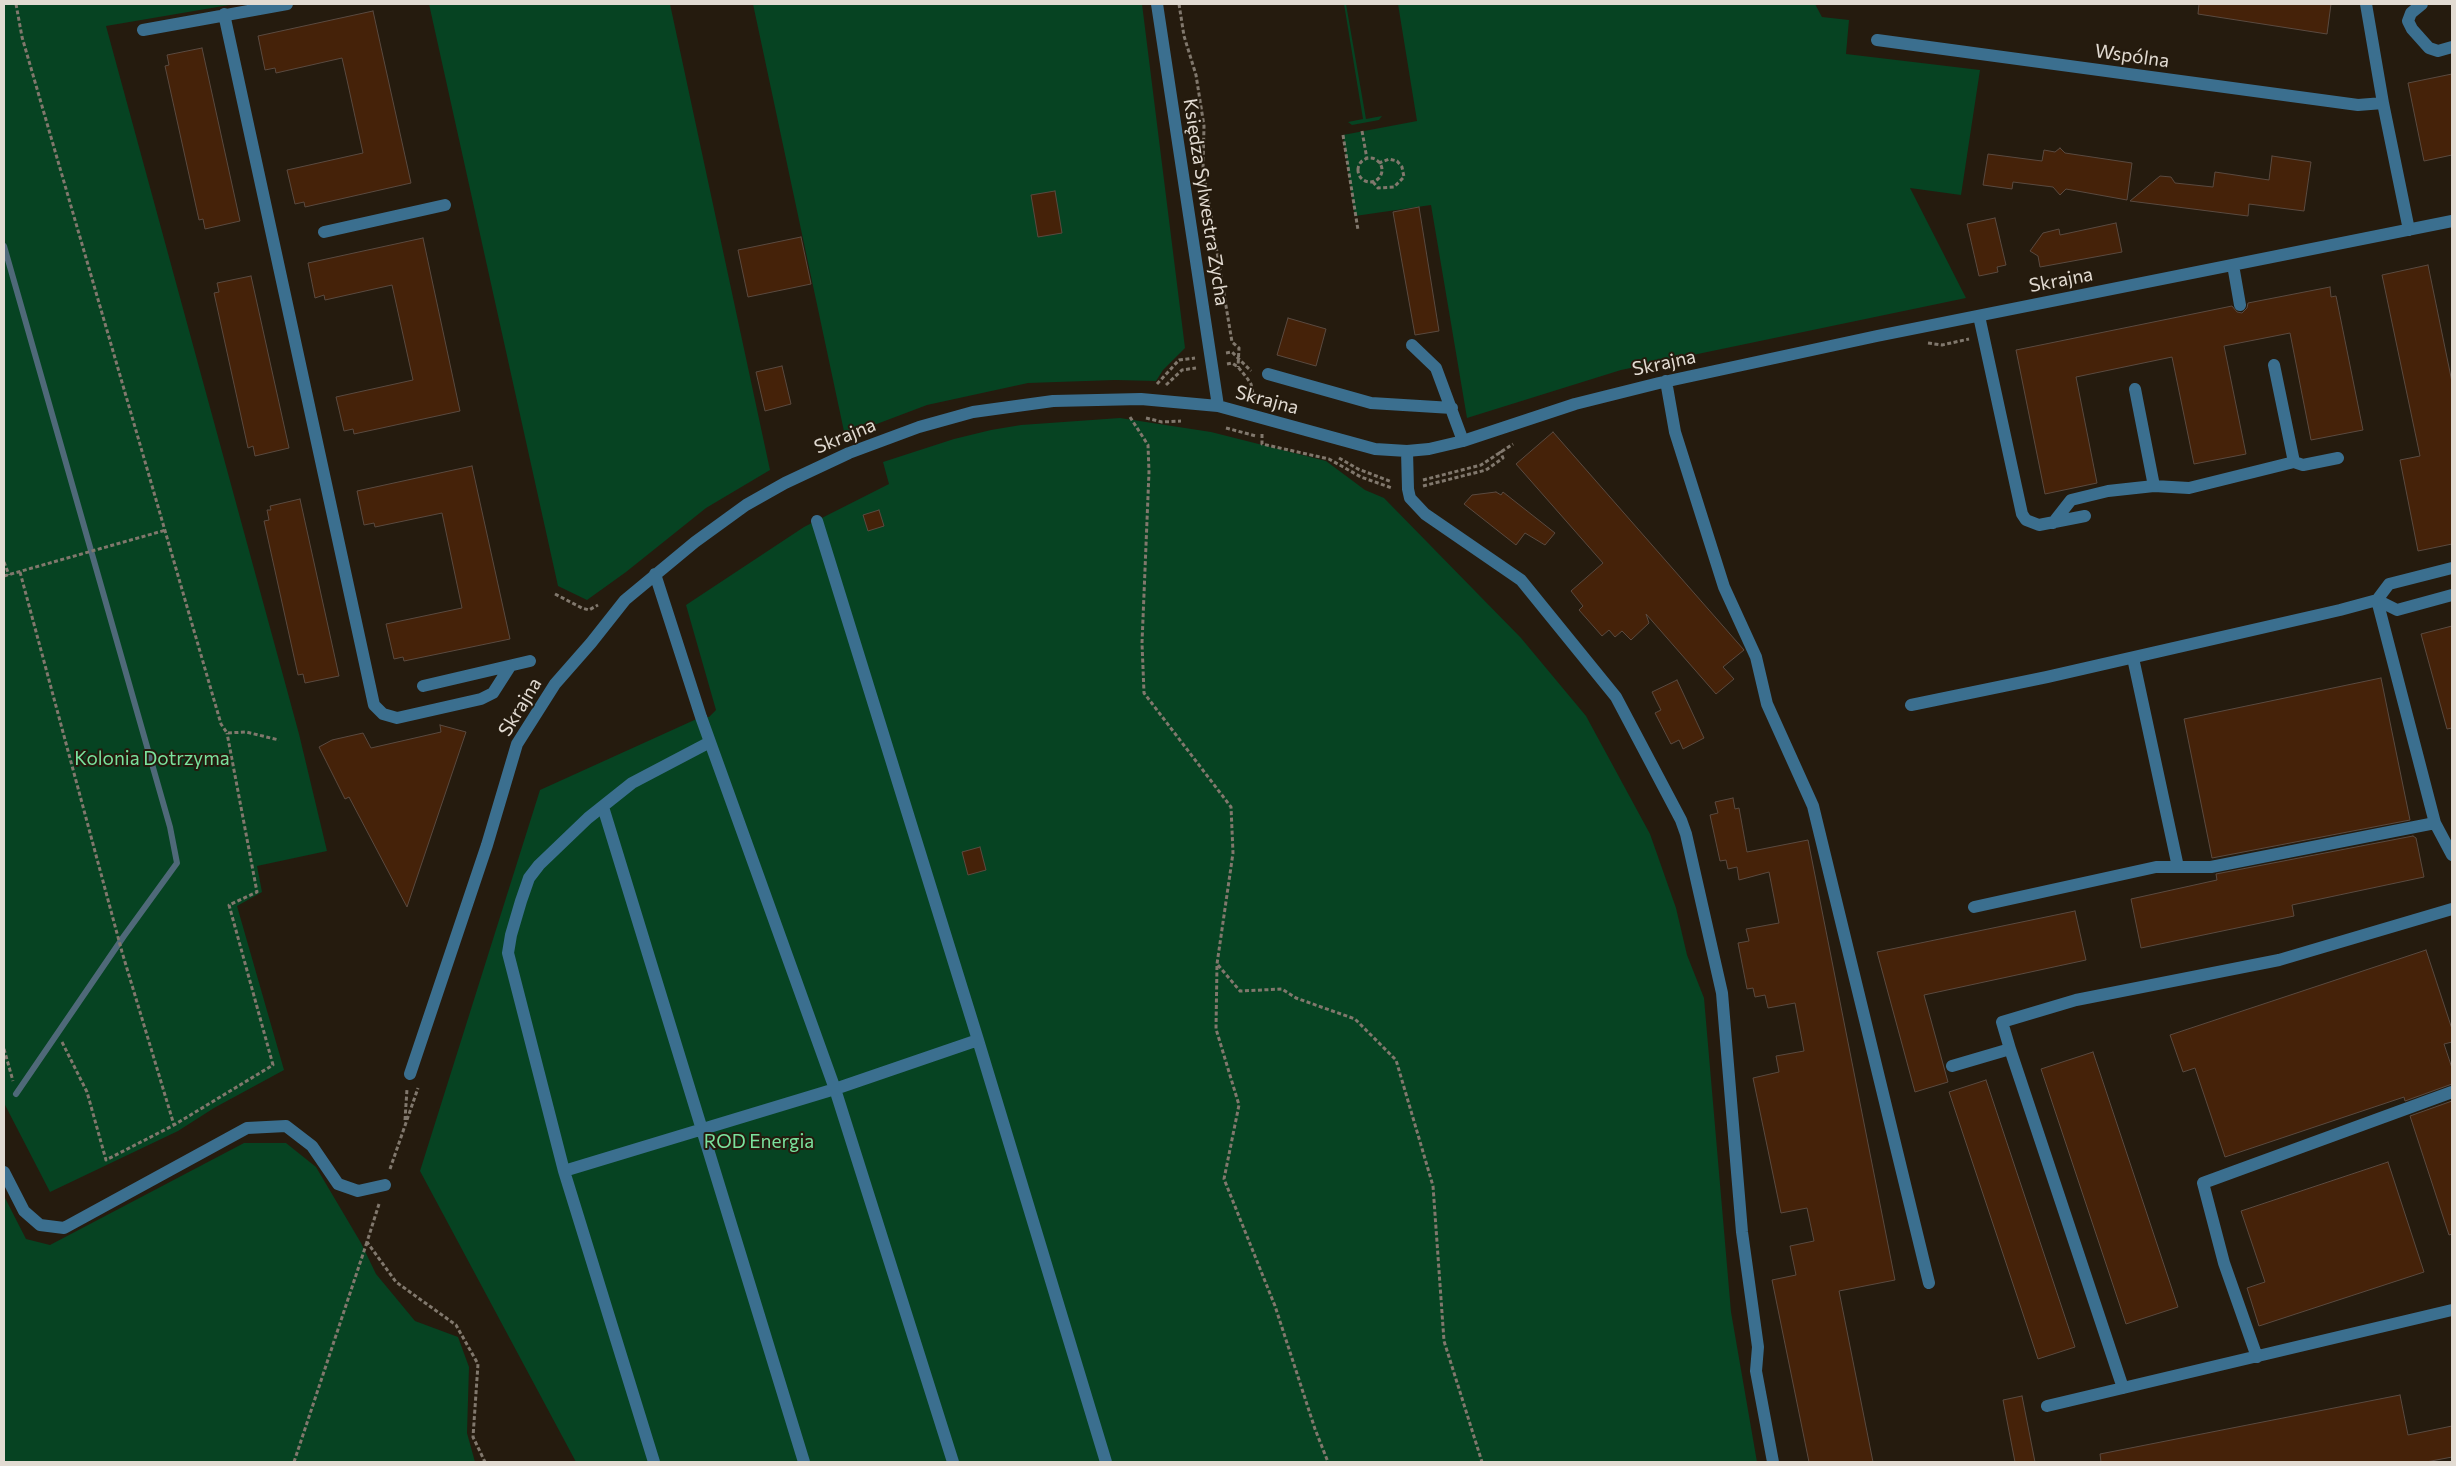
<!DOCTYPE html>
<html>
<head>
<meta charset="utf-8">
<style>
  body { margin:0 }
  #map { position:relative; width:2456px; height:1466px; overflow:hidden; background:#251b0e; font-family:Commissioner,sans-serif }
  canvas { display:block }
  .frame { position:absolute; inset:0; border:5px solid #e2dbd2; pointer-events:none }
</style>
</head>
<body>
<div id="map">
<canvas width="2456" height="1466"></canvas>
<div class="frame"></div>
</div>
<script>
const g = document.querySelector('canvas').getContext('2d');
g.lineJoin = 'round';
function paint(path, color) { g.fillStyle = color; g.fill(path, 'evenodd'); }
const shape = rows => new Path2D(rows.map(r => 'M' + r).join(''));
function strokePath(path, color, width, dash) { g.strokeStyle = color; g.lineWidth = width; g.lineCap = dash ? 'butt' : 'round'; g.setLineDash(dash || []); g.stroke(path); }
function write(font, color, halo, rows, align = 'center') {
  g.font = font + ' Commissioner,sans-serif'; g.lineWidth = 4; g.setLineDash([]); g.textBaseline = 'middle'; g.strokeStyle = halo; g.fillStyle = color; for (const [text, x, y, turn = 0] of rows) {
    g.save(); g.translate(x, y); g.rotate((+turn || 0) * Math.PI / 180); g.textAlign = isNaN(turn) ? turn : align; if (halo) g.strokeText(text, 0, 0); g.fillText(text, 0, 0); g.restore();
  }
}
paint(shape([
  [4,4,235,4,106,26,299,734,327,851,257,866,262,892,237,906,284,1070,214,1108,178,1131,50,1192,4,1103],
  [429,4,670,4,770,470,706,508,626,572,587,600,558,586],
  [753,4,1142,4,1185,348,1163,370,1156,381,1115,380,1028,383,927,405,845,436],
  [1344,4,1346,4,1366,119,1382,116,1379,120,1352,125,1348,122,1363,119],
  [1398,4,1815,4,1822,17,1849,20,1846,54,1980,70,1961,195,1910,188,1966,298,1621,370,1467,418,1431,205,1355,216,1343,135,1417,121],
  [1120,418,1211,432,1326,461,1365,490,1384,498,1521,638,1586,716,1650,834,1676,908,1687,955,1704,998,1731,1312,1757,1462,576,1462,420,1171,540,790,701,717,709,717,716,710,686,605,804,527,889,484,883,462,954,439,991,430,1021,425],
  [244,1143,286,1143,316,1167,361,1243,376,1274,415,1321,458,1337,469,1367,467,1433,475,1462,4,1462,4,1196,26,1239,50,1245]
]), '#064322');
strokePath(shape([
  [4,246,170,827,177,863,124,936,16,1094]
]), '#4f6979', 6);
const building = shape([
  [2199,4,2331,4,2327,34,2198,14,2199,4],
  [373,11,411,183,305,207,304,202,295,204,287,170,363,153,347,80,342,58,276,73,275,68,265,70,258,36,373,11],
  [202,48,240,221,205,229,203,219,199,220,165,66,169,65,167,55,202,48],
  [2452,74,2452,155,2424,161,2408,83,2452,74],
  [2060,148,2065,153,2132,163,2127,200,2066,189,2060,195,2053,187,2013,182,2012,189,1983,185,1988,154,2042,161,2044,150,2055,152,2060,148],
  [2272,156,2311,162,2304,211,2249,204,2248,216,2130,201,2160,176,2171,177,2175,183,2213,187,2215,172,2269,180,2272,156],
  [1055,191,1062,233,1038,237,1031,195,1055,191],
  [1419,207,1439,331,1415,335,1393,212,1419,207],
  [1995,218,2006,265,1997,267,1998,272,1979,276,1967,224,1995,218],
  [2116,223,2122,252,2040,267,2038,256,2030,251,2043,233,2059,229,2060,235,2116,223],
  [801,237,811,284,748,297,738,250,801,237],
  [423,238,460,411,354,434,353,429,344,431,336,397,413,380,392,285,325,300,324,295,315,298,308,263,423,238],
  [2428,265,2452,382,2452,544,2418,551,2400,460,2420,456,2382,275,2428,265],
  [251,276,289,448,255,456,253,446,248,448,214,293,219,292,217,283,251,276],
  [2330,287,2331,297,2336,296,2363,430,2311,440,2290,333,2224,346,2246,454,2194,464,2172,357,2076,377,2097,483,2045,494,2016,350,2232,306,2237,312,2242,313,2247,308,2248,303,2330,287],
  [1288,318,1326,329,1316,366,1277,355,1288,318],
  [782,366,791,404,765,411,756,372,782,366],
  [1553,432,1744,650,1723,667,1734,679,1716,694,1646,614,1649,623,1631,640,1622,631,1615,637,1609,630,1602,636,1579,610,1583,606,1571,591,1603,563,1516,464,1553,432],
  [472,466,510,639,404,661,403,657,394,659,386,624,462,608,442,513,375,527,374,523,364,525,357,491,472,466],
  [1496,492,1501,495,1503,492,1555,533,1545,545,1525,533,1516,545,1464,504,1472,495,1496,492],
  [300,499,339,676,305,683,303,674,298,675,264,521,269,520,267,510,271,510,270,506,300,499],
  [879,510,884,526,868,531,863,515,879,510],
  [2452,626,2452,728,2447,729,2421,634,2452,626],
  [2381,678,2410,820,2212,858,2184,719,2381,678],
  [1677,680,1704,738,1683,749,1679,740,1671,744,1655,713,1661,710,1652,692,1677,680],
  [440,725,466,732,407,907,349,797,345,799,319,747,332,740,363,733,371,748,441,732,440,725],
  [1733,798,1735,809,1739,808,1747,852,1808,840,1895,1280,1839,1291,1873,1462,1809,1462,1772,1280,1796,1275,1790,1246,1814,1241,1807,1208,1781,1213,1753,1078,1779,1072,1776,1056,1804,1051,1795,1003,1768,1008,1765,995,1755,997,1753,988,1747,989,1738,943,1749,941,1746,929,1779,923,1769,872,1739,880,1737,867,1728,869,1726,860,1720,861,1710,815,1718,813,1715,802,1733,798],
  [2413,836,2416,838,2424,877,2292,905,2294,916,2141,948,2131,899,2217,880,2216,874,2413,836],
  [980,847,986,870,968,875,962,852,980,847],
  [2075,911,2086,960,1924,995,1948,1082,1915,1092,1877,952,2075,911],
  [2426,950,2452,1029,2452,1042,2444,1044,2452,1068,2452,1084,2405,1101,2404,1097,2225,1157,2195,1068,2183,1072,2170,1035,2426,950],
  [2093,1052,2178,1307,2126,1324,2041,1069,2093,1052],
  [1986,1080,2075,1347,2038,1359,1949,1092,1986,1080],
  [2452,1101,2452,1234,2449,1235,2410,1116,2452,1101],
  [2388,1162,2424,1272,2259,1326,2247,1288,2265,1282,2241,1211,2388,1162],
  [2400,1395,2408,1435,2452,1426,2452,1457,2426,1462,2101,1462,2100,1454,2400,1395],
  [2022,1396,2035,1462,2015,1462,2003,1400,2022,1396]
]);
paint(building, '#452209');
strokePath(building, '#5a4a40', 1);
strokePath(shape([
  [16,4,22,37,221,724,227,733,246,732,279,740],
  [1179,4,1184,36,1196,75,1204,126,1203,168,1232,342,1239,348,1238,367],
  [1362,131,1367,159],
  [1343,135,1358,230],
  '1358 170a12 12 0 1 1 24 0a12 12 0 1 1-24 0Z',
  [1373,182,1378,188,1394,187,1404,177,1402,167,1397,161,1389,159,1379,163],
  [1928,343,1942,345,1969,339],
  [1226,353,1232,352,1251,371],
  [1227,364,1232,363,1238,367,1247,378,1251,384,1254,399],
  [1157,384,1179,360,1195,358],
  [1166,385,1182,370,1196,368],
  [1130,417,1148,445,1149,472,1142,643,1144,693,1231,807,1233,853,1217,964,1216,1029,1239,1105,1224,1179,1275,1306,1315,1429,1328,1462],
  [1146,418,1162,422,1181,421],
  [1226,428,1256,436],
  [1262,434,1262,444,1329,459,1361,477,1392,488],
  [1339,458,1358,469,1392,482],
  [1423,480,1481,465,1513,444],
  [1423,486,1486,470,1503,458,1500,451],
  [4,562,9,575],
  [20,572,122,952,174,1125],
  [4,576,166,530],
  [555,594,582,608,589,610,598,605],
  [1218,965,1240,991,1282,989,1296,998,1355,1019,1396,1060,1433,1186,1444,1341,1482,1462],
  [62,1042,87,1092,106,1160,174,1125,273,1065,229,905,257,892,227,733],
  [4,1049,13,1081],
  [405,1120,407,1089],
  [390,1169,418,1088],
  [379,1204,367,1242,396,1282,456,1325,478,1364,473,1437,485,1462],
  [294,1462,367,1242]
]), '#81786d', 3, [4, 2.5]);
strokePath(shape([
  [1157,4,1218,406],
  [2366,4,2383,103],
  [2422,4,2411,13,2408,21,2412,29,2429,48,2438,51,2452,47],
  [224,14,374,705,383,714,397,718,481,699,493,693,509,668],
  [143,30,287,4],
  [1877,40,2358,105,2383,103,2409,230],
  [324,232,445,205],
  [2233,265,2240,305],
  [1979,316,2022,514,2026,520,2039,525,2085,516],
  [1412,345,1436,368,1463,441],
  [1268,374,1371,403,1452,408],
  [1666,381,1675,432,1724,587,1756,657,1767,704,1813,806,1929,1283],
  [1407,451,1408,489,1410,498,1425,514,1521,580,1616,697,1681,820,1686,834,1722,993,1742,1232,1758,1347,1756,1371,1773,1462],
  [2294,462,2303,465,2338,458],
  [2154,486,2189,488,2294,462,2274,365],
  [817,521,978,1040,1106,1462],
  [2053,523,2071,500,2108,491,2154,486,2135,389],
  [655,574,701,717,835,1089,953,1462],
  [2377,600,2435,823],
  [2377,600,2397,610,2452,595],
  [2133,658,2178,867],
  [423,686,530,661],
  [1911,705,2047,677,2340,610,2377,600,2389,584,2452,568],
  [603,807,804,1462],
  [1974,907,2156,867,2211,867,2435,823,2452,855],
  [2010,1049,2002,1022,2076,1000,2279,960,2452,909],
  [1952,1066,2010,1049,2123,1388],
  [410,1074,487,845,517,744,555,684,591,643,625,600,695,542,746,505,785,483,849,453,919,427,973,412,1053,401,1141,399,1218,406,1375,449,1407,451,1429,449,1463,441,1575,404,1659,383,1877,336,2452,221],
  [564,1171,835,1089,978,1040],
  [4,1172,24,1211,40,1225,64,1228,247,1128,286,1126,312,1146,338,1184,358,1191,385,1185],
  [2257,1357,2224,1263,2203,1183,2452,1092],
  [2047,1406,2452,1310],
  [654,1462,564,1171,508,953,511,935,521,901,529,878,539,865,588,818,632,783,710,742]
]), '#3b6f8f', 12);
write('19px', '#e2dbd2', '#251b0e', [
  ["Wspólna",2132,56,8],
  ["Księdza Sylwestra Zycha",1206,202,81],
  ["Skrajna",2061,280,-11],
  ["Skrajna",1664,363,-12],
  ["Skrajna",1267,400,15],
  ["Skrajna",845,436,-22],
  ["Skrajna",520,707,-59]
]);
write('19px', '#7ae29d', '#251b0e', [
  ["Kolonia Dotrzyma",152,759],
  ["ROD Energia",759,1142]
]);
</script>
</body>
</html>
